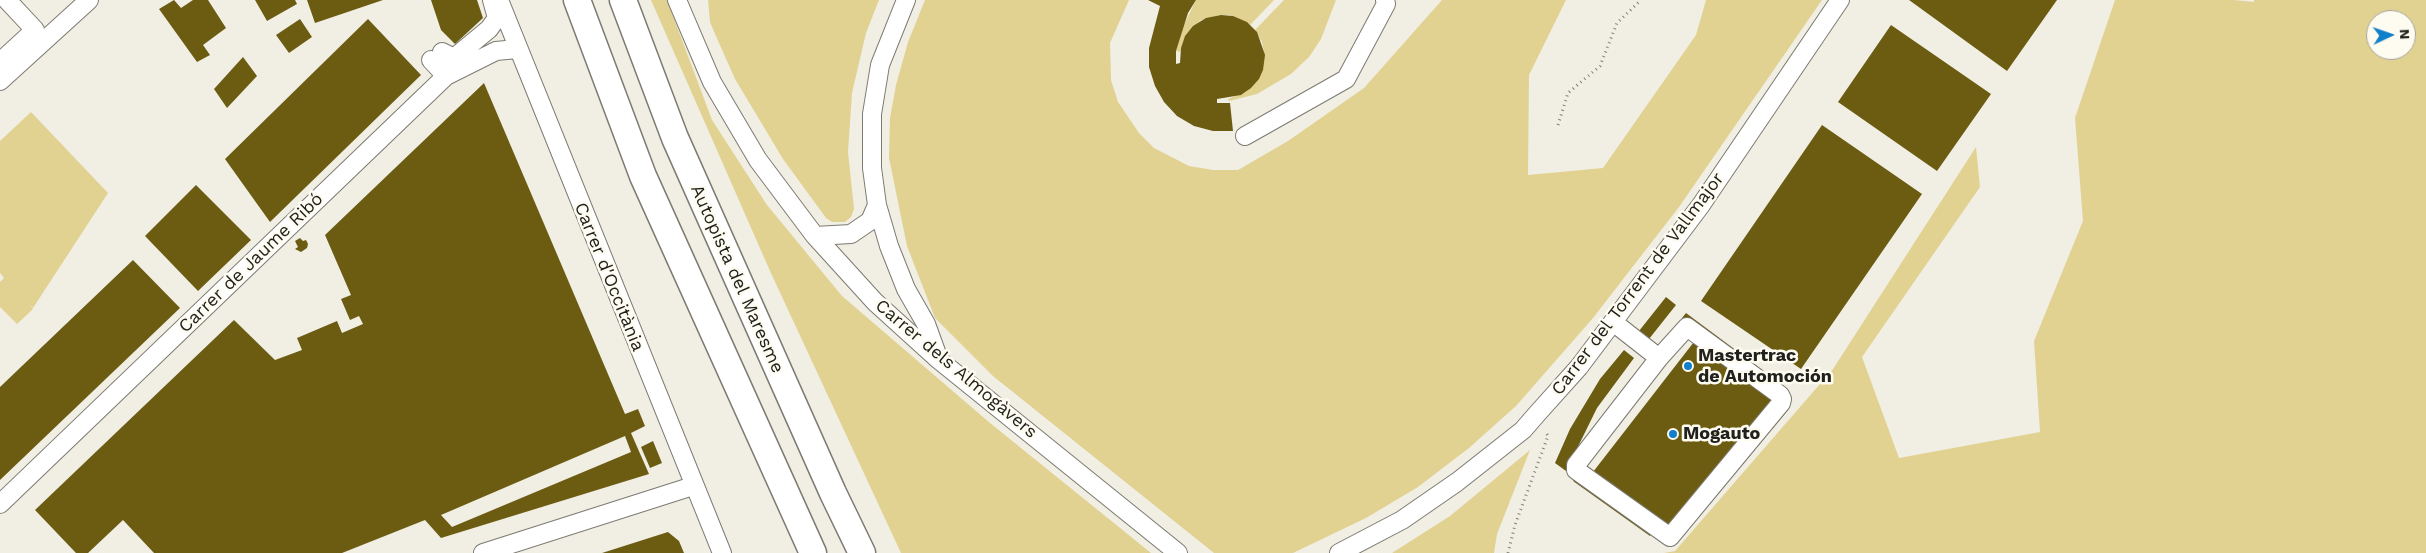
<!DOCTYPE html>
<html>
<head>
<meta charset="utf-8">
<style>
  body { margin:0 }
  #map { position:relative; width:2426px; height:553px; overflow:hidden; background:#f1eee4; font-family:"Work Sans",sans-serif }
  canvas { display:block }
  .north { position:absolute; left:2366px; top:10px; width:50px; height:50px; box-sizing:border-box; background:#fefcf1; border:1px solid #a6a49c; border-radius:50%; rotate:87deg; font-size:14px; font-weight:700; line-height:20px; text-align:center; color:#21211d }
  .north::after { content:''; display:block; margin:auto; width:18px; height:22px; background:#117fc9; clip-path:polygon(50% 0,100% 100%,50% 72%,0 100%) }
</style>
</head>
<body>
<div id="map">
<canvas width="2426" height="553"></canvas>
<div class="north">N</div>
</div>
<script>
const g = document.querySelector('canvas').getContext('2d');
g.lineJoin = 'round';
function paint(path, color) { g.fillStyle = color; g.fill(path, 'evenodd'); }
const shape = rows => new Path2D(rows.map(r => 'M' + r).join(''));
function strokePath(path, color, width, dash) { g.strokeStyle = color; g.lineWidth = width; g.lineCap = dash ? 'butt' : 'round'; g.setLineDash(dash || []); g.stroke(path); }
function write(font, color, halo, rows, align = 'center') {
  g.font = font + ' "Work Sans",sans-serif'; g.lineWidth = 5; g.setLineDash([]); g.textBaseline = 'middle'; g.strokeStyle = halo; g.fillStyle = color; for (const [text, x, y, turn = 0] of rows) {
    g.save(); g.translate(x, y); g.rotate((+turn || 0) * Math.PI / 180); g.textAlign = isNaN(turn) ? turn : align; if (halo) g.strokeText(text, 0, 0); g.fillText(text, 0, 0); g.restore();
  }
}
paint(shape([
  [651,0,667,0,712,120,767,205,842,296,990,423,1151,553,901,553,770,271],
  [708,0,879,0,866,33,852,93,848,152,854,209,851,217,845,222,832,222,826,218,783,159,735,79,715,34,710,22],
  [925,0,1129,0,1110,43,1111,80,1118,102,1139,133,1154,148,1189,166,1213,170,1238,170,1288,141,1364,88,1442,0,1566,0,1529,75,1528,175,1603,168,1696,35,1706,0,1822,0,1679,207,1593,318,1516,406,1469,448,1418,487,1366,518,1293,553,1214,553,993,376,935,318,907,246,889,158,890,118,896,85,908,42],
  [1196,0,1274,0,1250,25,1230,15,1220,15,1201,20,1186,35,1180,52,1176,51,1183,27],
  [1284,0,1336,0,1321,39,1309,57,1291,74,1257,94,1229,101,1228,99,1246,92,1260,76,1264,52,1262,42,1255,30],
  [2115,0,2234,0,2254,2,2254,0,2426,0,2426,553,1664,553,1675,551,1833,369,1976,147,1980,187,1862,357,1899,458,2040,432,2034,341,2083,221,2075,118],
  [2376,20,2406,20,2406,50,2376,50],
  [31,112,108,193,33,308,29,304,33,309,17,324,0,307,0,282,4,278,0,273,0,141],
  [1530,450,1497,534,1494,553,1392,553,1450,516]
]), '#e1d292');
paint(shape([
  [174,0,181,8,193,0,208,0,226,28,203,45,210,55,197,62,159,9],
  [255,0,295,0,297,4,267,21],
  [307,0,383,0,315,23],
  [431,0,477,0,483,18,455,44,441,30],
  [1148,0,1196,0,1188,13,1176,51,1176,64,1180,63,1181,48,1185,36,1193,26,1206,18,1221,15,1233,16,1247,22,1257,32,1265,55,1263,70,1259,79,1251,88,1241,95,1217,99,1217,103,1230,103,1233,131,1213,131,1194,126,1177,116,1164,102,1155,86,1149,67,1149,48,1160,6],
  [1909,0,2057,0,2007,71],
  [300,19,312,37,289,53,276,35],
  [368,19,421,75,270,222,225,159],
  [1891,25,1991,94,1937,171,1838,102],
  [243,57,257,76,227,108,214,89],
  [484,83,625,414,638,409,645,426,631,433,649,474,441,538,425,520,342,553,154,553,123,520,88,553,76,553,35,510,234,320,275,360,302,350,297,338,337,321,342,333,363,324,359,316,350,320,341,299,351,295,325,235],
  [625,436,631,452,452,527,441,515],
  [1822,125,1922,194,1801,369,1701,301],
  [196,185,251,240,198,291,145,236],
  [300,238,303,241,306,240,308,244,307,248,301,252,295,249,298,247,295,241],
  [133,260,180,308,0,480,0,387],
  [1666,297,1676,305,1649,339,1639,331],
  [1686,313,1784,386,1780,391,1682,318],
  [1697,338,1774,398,1670,532,1593,472],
  [1624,350,1634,358,1597,408,1566,471,1555,463,1570,429,1600,379],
  [1783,406,1788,410,1684,535,1679,531],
  [653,441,662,463,650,468,641,447],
  [1577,476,1653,531,1650,536,1573,481],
  [668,532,679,541,684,553,602,553]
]), '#6c5c12');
const minor = shape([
  [499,0,722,553],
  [677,0,712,82,758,160,815,236,875,302,939,360,1178,553],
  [906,0,880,65,872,114,872,168,877,205,889,246,906,289,926,324,938,357],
  [442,52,454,58,489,29,497,18,492,0],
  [431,60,446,76],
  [0,62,35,30,7,0],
  [0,81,89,0],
  [1245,136,1346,79,1386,4,1385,0],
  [815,236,851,234,870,221,877,205],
  [1613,322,1659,358],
  [1687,327,1780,395,1782,399,1781,403,1670,537,1576,470,1576,465,1659,358,1687,327],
  [0,504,446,76,496,51,517,49],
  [483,553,693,486],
  [1339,553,1402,520,1457,482,1523,430,1536,415,1579,367,1701,205,1840,0]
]);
const highway = shape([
  [577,0,643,176,813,553],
  [623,0,675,138,833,493,862,553]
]);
strokePath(minor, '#7c7a71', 20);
strokePath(highway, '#7c7a71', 29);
strokePath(shape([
  [1558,125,1568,93,1600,66,1617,23,1641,0],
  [1508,553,1515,525,1548,436,1545,431]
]), '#817f78', 3, [1, 4]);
strokePath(minor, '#fff', 18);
strokePath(highway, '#fff', 26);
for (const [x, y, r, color] of [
  [1688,366,5,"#117fc9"],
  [1673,434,5,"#117fc9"]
]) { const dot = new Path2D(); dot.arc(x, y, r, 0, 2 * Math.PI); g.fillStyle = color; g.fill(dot); strokePath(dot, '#fefcf1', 2); }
write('18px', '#21211d', '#fefcf1', [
  ["Carrer de Jaume Ribó",251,263,-44],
  ["Carrer d'Occitània",609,277,68],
  ["Autopista del Maresme",737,279,66],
  ["Carrer del Torrent de Vallmajor",1638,284,-53],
  ["Carrer dels Almogàvers",956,369,40]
]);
write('bold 18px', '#21211d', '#fefcf1', [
  ["Mastertrac",1698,356],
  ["de Automoción",1698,377],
  ["Mogauto",1683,434]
], 'left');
</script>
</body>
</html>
